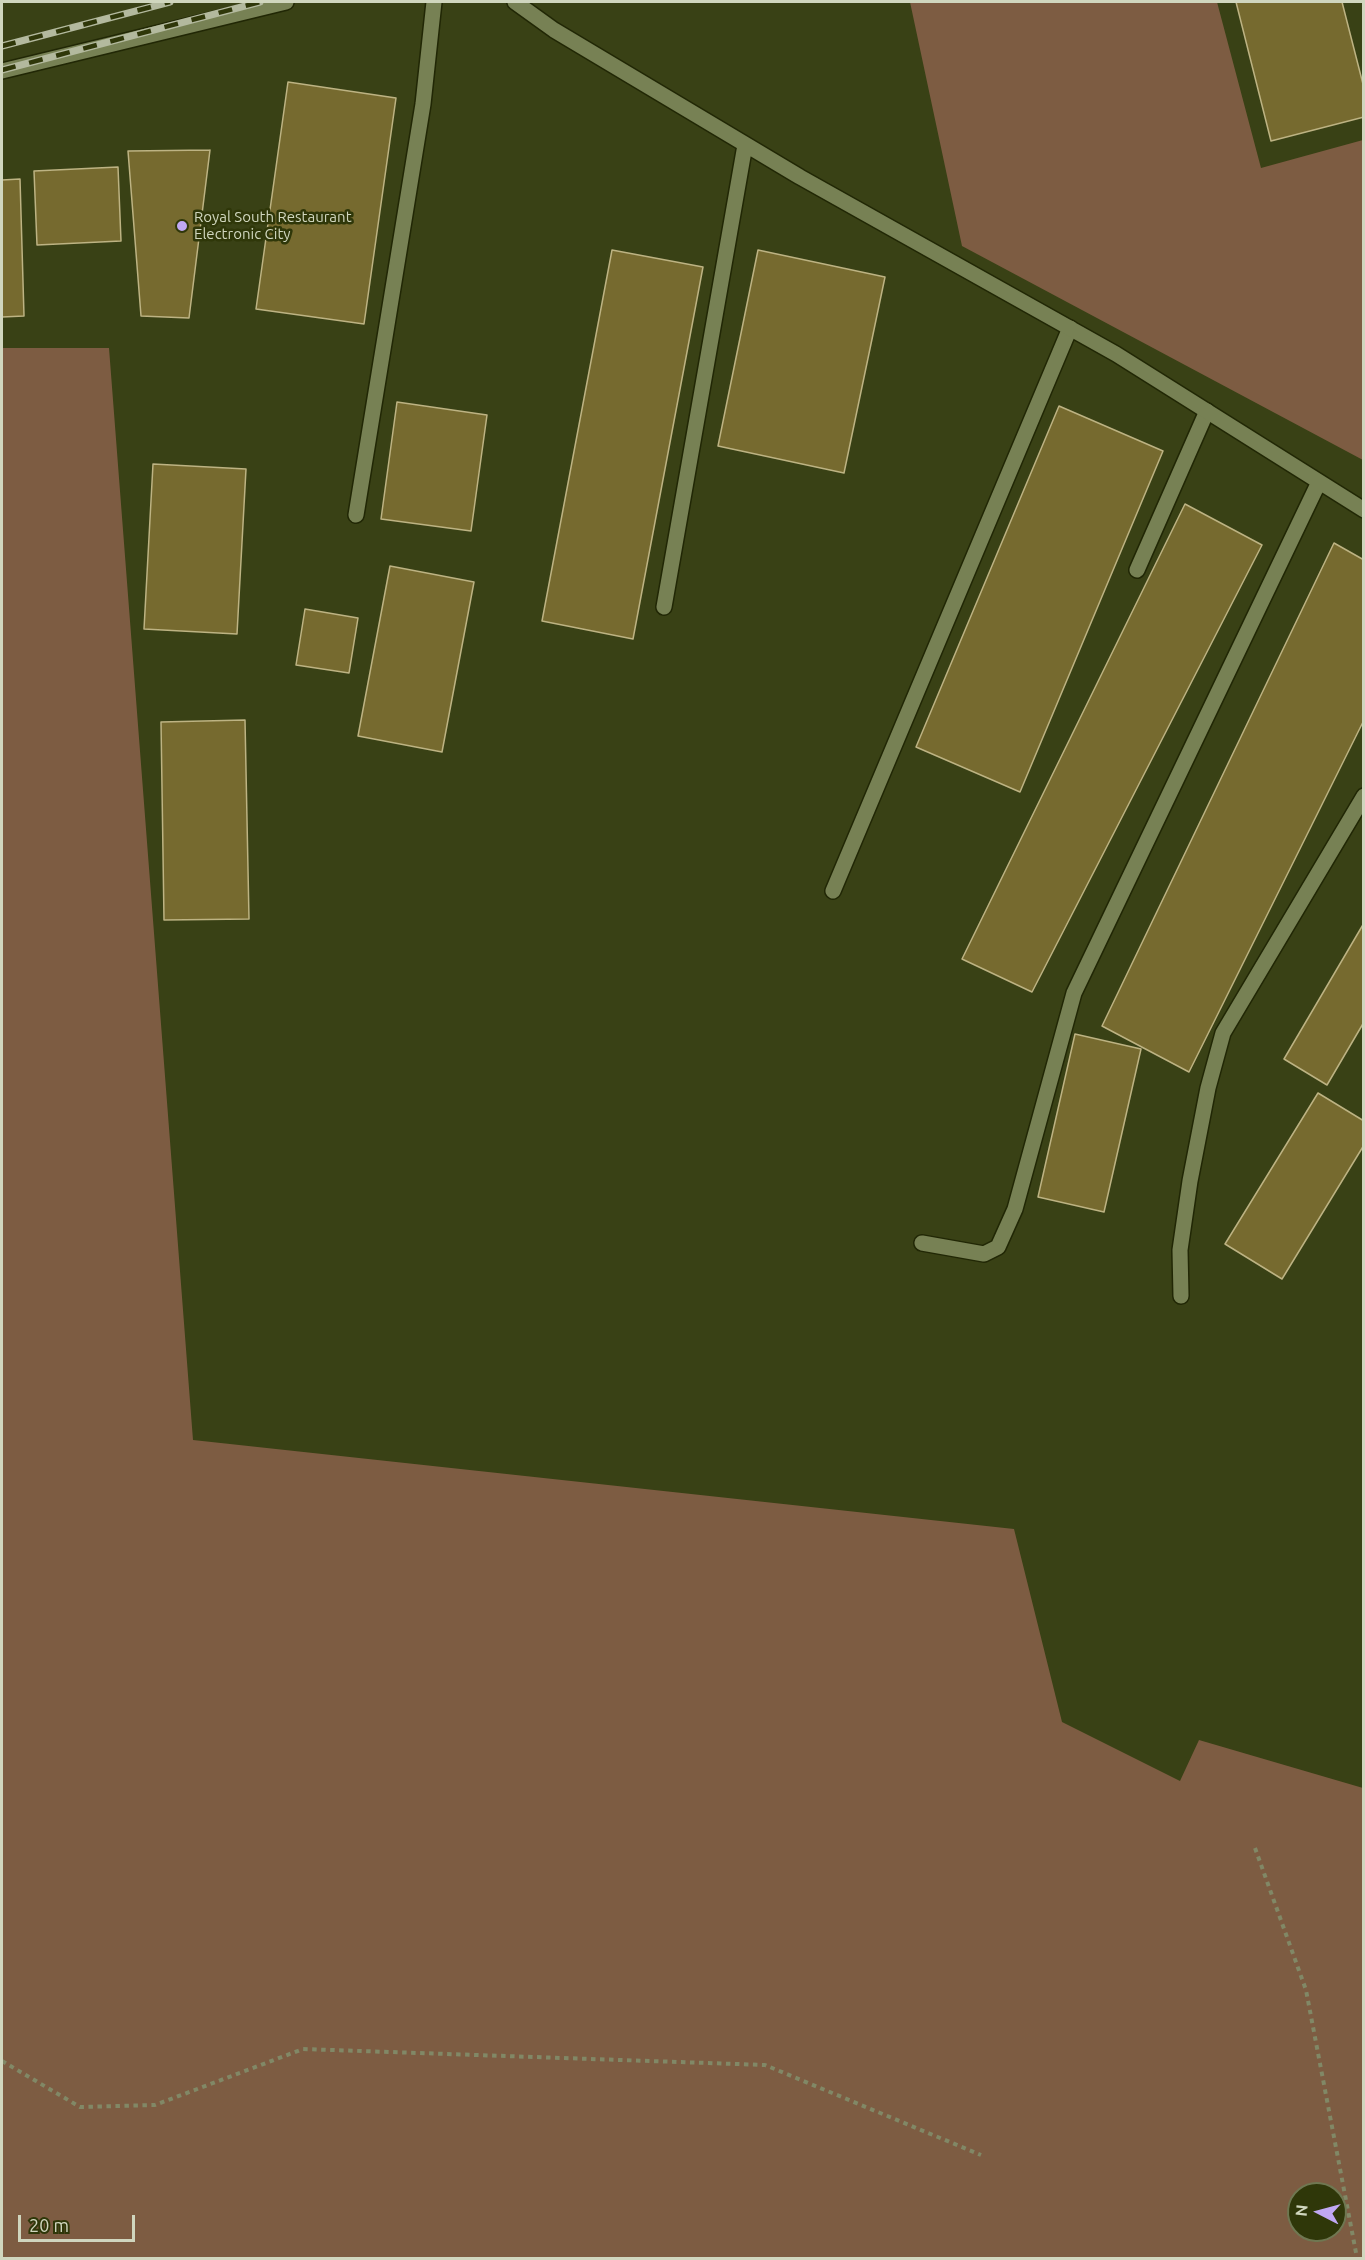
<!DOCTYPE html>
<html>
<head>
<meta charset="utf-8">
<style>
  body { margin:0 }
  #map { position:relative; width:1365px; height:2260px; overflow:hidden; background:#394115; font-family:Ubuntu,sans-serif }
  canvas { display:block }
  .frame { position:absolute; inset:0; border:3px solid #d0d6be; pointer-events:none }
  .north { position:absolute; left:1287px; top:2182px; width:60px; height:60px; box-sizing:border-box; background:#2f3709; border:2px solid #6f7751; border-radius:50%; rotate:276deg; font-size:16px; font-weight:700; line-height:24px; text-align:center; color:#d0d6be }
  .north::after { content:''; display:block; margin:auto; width:21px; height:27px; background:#c0a8f3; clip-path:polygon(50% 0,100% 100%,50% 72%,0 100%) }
  .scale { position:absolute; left:18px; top:2215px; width:117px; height:27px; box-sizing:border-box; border:3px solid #d0d6be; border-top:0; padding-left:8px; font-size:18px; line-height:21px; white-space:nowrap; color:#d0d6be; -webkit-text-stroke:4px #2f3709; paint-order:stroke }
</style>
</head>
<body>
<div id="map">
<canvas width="1365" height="2260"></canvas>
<div class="frame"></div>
<div class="north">N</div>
<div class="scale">20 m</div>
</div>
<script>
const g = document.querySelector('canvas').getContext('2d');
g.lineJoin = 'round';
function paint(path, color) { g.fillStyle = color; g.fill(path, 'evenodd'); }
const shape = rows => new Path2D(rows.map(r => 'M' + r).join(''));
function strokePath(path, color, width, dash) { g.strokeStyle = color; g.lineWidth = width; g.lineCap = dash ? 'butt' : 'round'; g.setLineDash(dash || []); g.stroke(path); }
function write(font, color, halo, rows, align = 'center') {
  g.font = font + ' Ubuntu,sans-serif'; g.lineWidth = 5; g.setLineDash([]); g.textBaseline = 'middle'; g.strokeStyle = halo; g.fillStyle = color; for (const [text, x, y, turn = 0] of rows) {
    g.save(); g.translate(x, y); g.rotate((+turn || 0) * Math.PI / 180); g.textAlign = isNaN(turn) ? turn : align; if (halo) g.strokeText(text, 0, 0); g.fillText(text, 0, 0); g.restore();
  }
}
paint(shape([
  [910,2,1217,2,1261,168,1363,140,1363,460,962,246],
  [2,348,109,348,193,1440,1014,1529,1062,1722,1180,1781,1199,1740,1363,1788,1363,2258,2,2258],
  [1299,2194,1335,2194,1335,2230,1299,2230]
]), '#7d5c42');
const building = shape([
  [1236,2,1342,2,1364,88,1364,117,1271,141,1236,2],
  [288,82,396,98,364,324,256,309,288,82],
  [210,150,189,318,141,316,128,151,210,150],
  [118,167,121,241,37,245,34,171,118,167],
  [20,179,24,316,2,317,2,180,20,179],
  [612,250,703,267,633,639,542,621,612,250],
  [758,250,885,277,844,473,718,446,758,250],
  [397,402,487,415,471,531,381,519,397,402],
  [1059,406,1163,451,1020,792,916,747,1059,406],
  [153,464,246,469,237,634,144,629,153,464],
  [1185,504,1262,545,1032,992,962,959,1185,504],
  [1334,543,1364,560,1364,720,1189,1072,1102,1026,1334,543],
  [390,566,474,582,442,752,358,736,390,566],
  [305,609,358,618,349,673,296,665,305,609],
  [245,720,249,919,164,920,161,722,245,720],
  [1364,923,1364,1022,1327,1085,1284,1059,1364,923],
  [1075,1034,1141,1049,1104,1212,1038,1197,1075,1034],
  [1318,1093,1364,1121,1364,1145,1282,1279,1225,1244,1318,1093]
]);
paint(building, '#766a2f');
strokePath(building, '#bdb383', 1.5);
const lane = shape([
  [356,515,423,104,434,2],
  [1137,570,1207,411],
  [833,891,1070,328]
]);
const street = shape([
  [515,2,554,30,800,177,1116,354,1364,510],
  [664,607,745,145],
  [922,1243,984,1254,998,1247,1015,1209,1074,993,1319,482],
  [1181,1296,1180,1250,1190,1181,1208,1088,1223,1033,1364,796]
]);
const secondary = shape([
  [2,71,286,2]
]);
strokePath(lane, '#212705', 18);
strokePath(street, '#212705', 18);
strokePath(secondary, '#212705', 18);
strokePath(shape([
  [1255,1848,1306,1990,1357,2258],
  [2,2061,80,2107,155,2105,303,2049,765,2065,981,2155]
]), '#818866', 4, [4.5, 4.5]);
strokePath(lane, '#778154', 15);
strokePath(street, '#778154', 15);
strokePath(secondary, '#778154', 15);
const rail = shape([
  [2,46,170,2],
  [2,70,260,2]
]);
strokePath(rail, '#b3b99e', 7);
strokePath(rail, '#2f3709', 4.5, [14]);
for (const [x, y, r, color] of [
  [182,226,6,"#c0a8f3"]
]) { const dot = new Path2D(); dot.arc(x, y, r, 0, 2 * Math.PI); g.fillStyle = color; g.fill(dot); strokePath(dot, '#2f3709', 2); }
write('15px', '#d0d6be', '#2f3709', [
  ["Royal South Restaurant",194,217],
  ["Electronic City",194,234]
], 'left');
</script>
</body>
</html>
